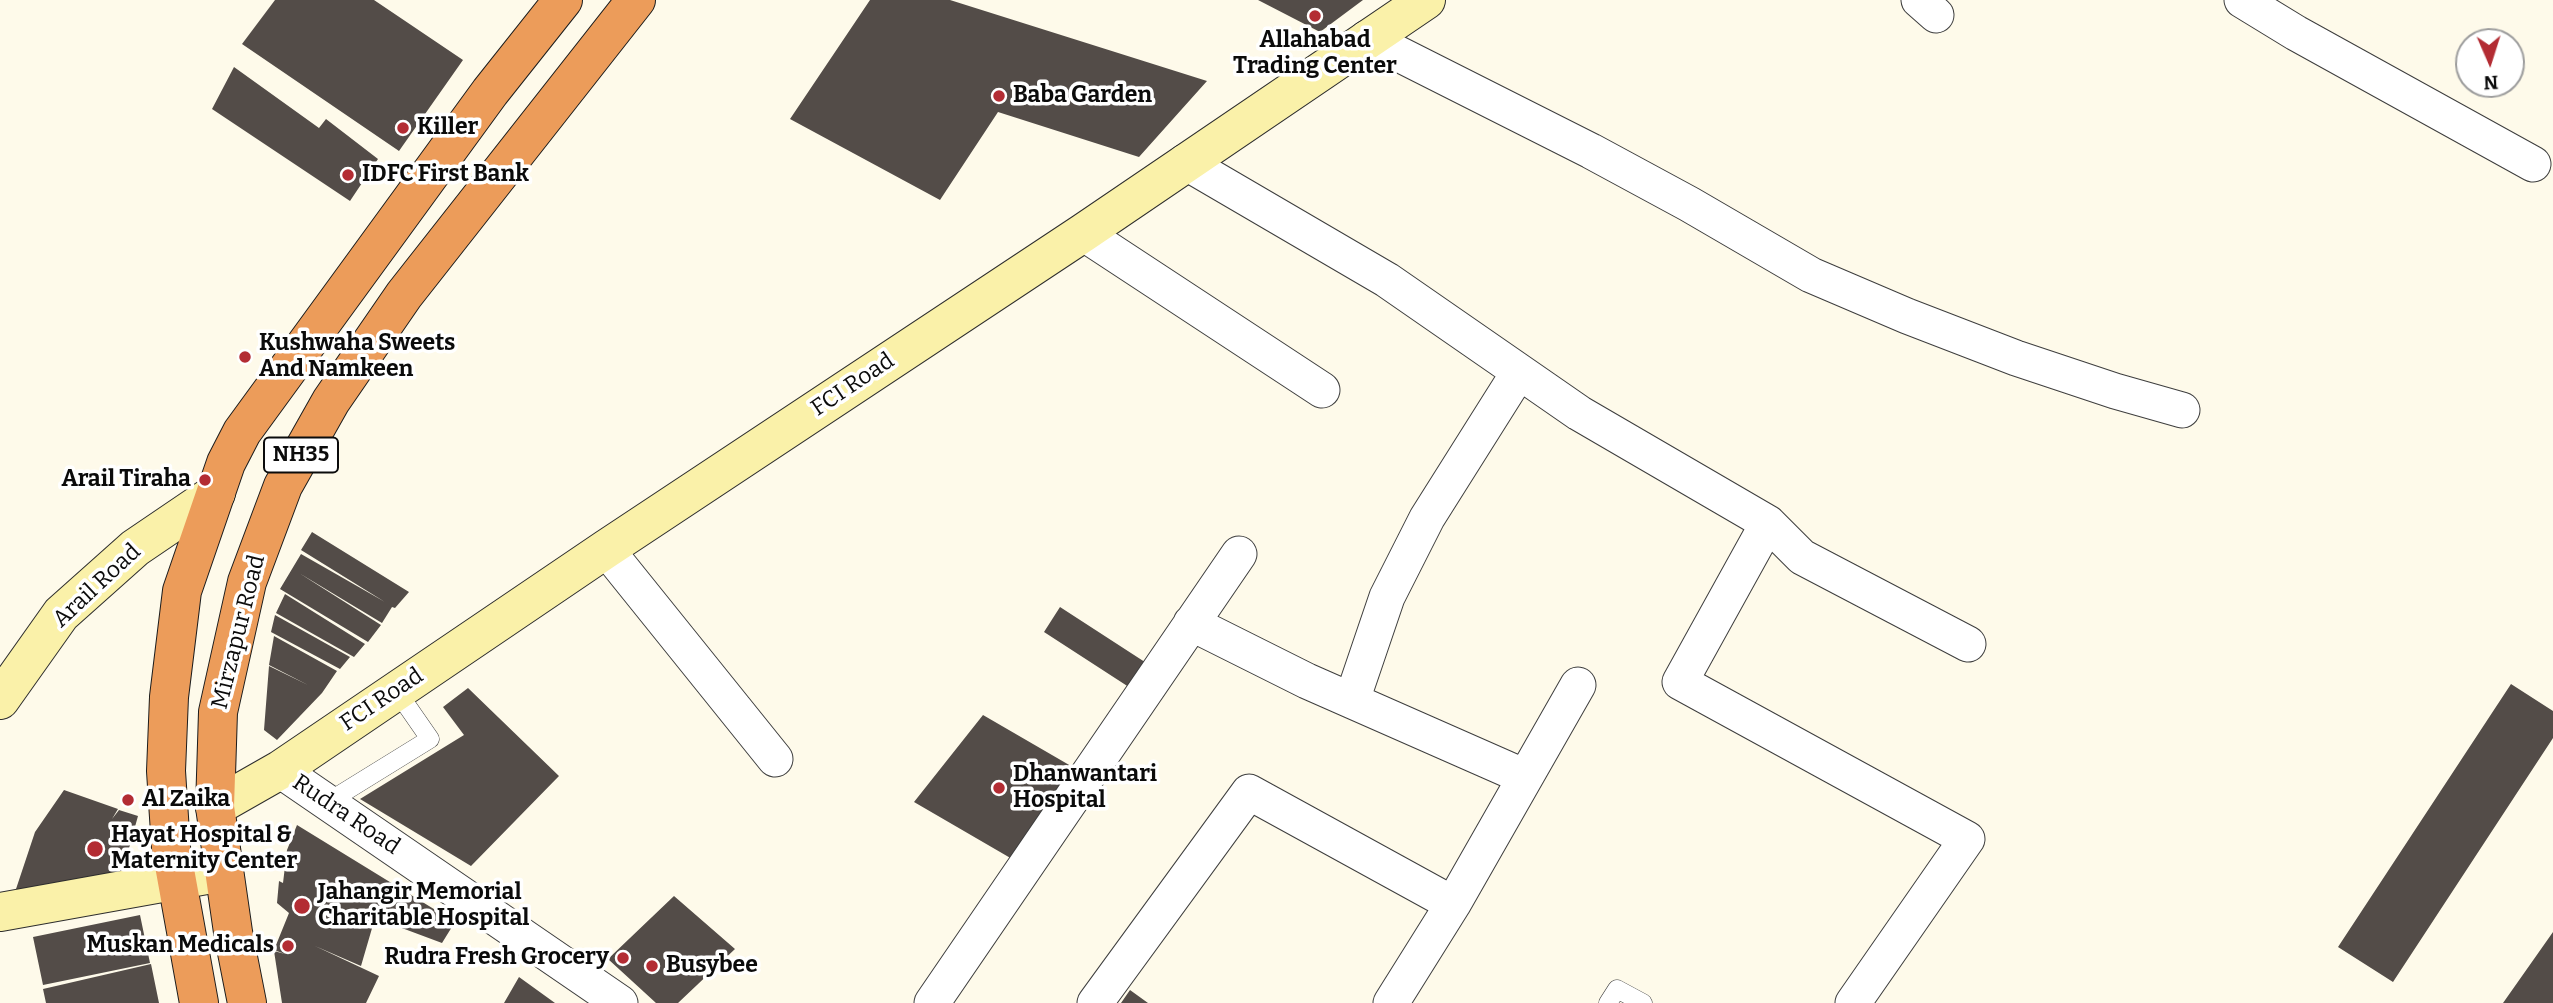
<!DOCTYPE html>
<html>
<head>
<meta charset="utf-8">
<style>
  body { margin:0 }
  #map { position:relative; width:2553px; height:1003px; overflow:hidden; background:#fefaea; font-family:Bitter,serif }
  canvas { display:block }
  .north { position:absolute; left:2455px; top:28px; width:70px; height:70px; box-sizing:border-box; background:#fff; border:2px solid #9d9d9d; border-radius:50%; rotate:177deg; font-size:19px; font-weight:700; line-height:28px; text-align:center; color:#0b0b0b }
  .north::after { content:''; display:block; margin:auto; width:24px; height:32px; background:#b32c33; clip-path:polygon(50% 0,100% 100%,50% 72%,0 100%) }
</style>
</head>
<body>
<div id="map">
<canvas width="2553" height="1003"></canvas>
<div class="north">N</div>
</div>
<script>
const g = document.querySelector('canvas').getContext('2d');
g.lineJoin = 'round';
function paint(path, color) { g.fillStyle = color; g.fill(path, 'evenodd'); }
const shape = rows => new Path2D(rows.map(r => 'M' + r).join(''));
function strokePath(path, color, width, dash) { g.strokeStyle = color; g.lineWidth = width; g.lineCap = dash ? 'butt' : 'round'; g.setLineDash(dash || []); g.stroke(path); }
function write(font, color, halo, rows, align = 'center') {
  g.font = font + ' Bitter,serif'; g.lineWidth = 7; g.setLineDash([]); g.textBaseline = 'middle'; g.strokeStyle = halo; g.fillStyle = color; for (const [text, x, y, turn = 0] of rows) {
    g.save(); g.translate(x, y); g.rotate((+turn || 0) * Math.PI / 180); g.textAlign = isNaN(turn) ? turn : align; if (halo) g.strokeText(text, 0, 0); g.fillText(text, 0, 0); g.restore();
  }
}
paint(shape([
  [275,0,374,0,463,60,399,151,242,44],
  [870,0,950,0,1207,81,1139,157,998,112,940,200,790,119],
  [1258,0,1363,0,1320,32],
  [234,67,319,128,326,119,378,159,350,201,212,109],
  [312,532,409,592,395,608,392,607,382,623,299,573,381,625,368,642,280,589,301,554,385,602,301,550],
  [285,594,365,644,354,657,276,613],
  [1060,607,1151,666,1135,691,1044,632],
  [275,615,350,657,340,669,271,632],
  [274,636,337,671,322,693,277,740,264,730,269,666,308,685,269,665],
  [2511,684,2553,711,2553,738,2393,982,2338,947],
  [468,688,559,776,471,866,360,799,464,735,443,707],
  [983,715,1083,773,1019,863,914,802],
  [64,790,118,809,112,819,119,810,138,816,121,877,12,901,35,832],
  [297,825,455,922,442,943,375,918,361,966,315,946,379,976,366,1003,282,1003,274,951,285,954,274,950,289,913,277,903,279,881,283,883,287,850],
  [674,896,735,949,678,1003,656,1003,608,959],
  [140,915,150,963,43,985,33,937],
  [2553,932,2553,1003,2503,1003],
  [151,964,159,1003,46,1003,43,989],
  [519,977,555,1003,504,1003],
  [1130,990,1148,1003,1121,1003]
]), '#534c48');
const lane = shape([
  [328,802,430,739,396,690],
  [1608,1003,1617,989,1643,1003]
]);
const street = shape([
  [1919,0,1936,15],
  [2242,0,2296,33,2533,164],
  [1367,38,1591,151,1689,204,1811,275,1907,316,2016,358,2115,391,2182,410],
  [1185,162,1387,280,1579,413,1768,523,1802,557,1968,644],
  [1083,233,1322,390],
  [1768,523,1680,682,1967,839,1853,1003],
  [606,549,775,759],
  [1191,623,1307,681,1525,777],
  [1352,700,1387,597,1427,518,1519,372],
  [280,770,620,1003],
  [932,1003,1239,554],
  [1095,1003,1249,792,1453,904],
  [1391,1003,1453,904,1578,685]
]);
const secondary = shape([
  [0,700,61,614,135,548,216,493],
  [215,807,280,770,606,549,1083,233,1426,0],
  [0,912,223,872]
]);
const highway = shape([
  [199,1003,171,848,166,771,169,697,182,591,226,463,242,432,490,92,563,0],
  [247,1003,233,932,215,807,218,712,247,582,283,486,331,401,404,295,636,0]
]);
strokePath(lane, '#3e3e3e', 19);
strokePath(street, '#3e3e3e', 37);
strokePath(secondary, '#2d2d2d', 40);
strokePath(highway, '#1c1c1c', 40);
strokePath(lane, '#fff', 18);
strokePath(street, '#fff', 35);
strokePath(secondary, '#faf1a9', 38);
strokePath(highway, '#ec9c5a', 38);
for (const [x, y, r, color] of [
  [1315,16,7,"#b32c33"],
  [999,96,7,"#b32c33"],
  [403,128,7,"#b32c33"],
  [348,175,7,"#b32c33"],
  [245,357,7,"#b32c33"],
  [205,480,7,"#b32c33"],
  [999,788,7,"#b32c33"],
  [128,800,7,"#b32c33"],
  [95,849,9,"#b32c33"],
  [302,906,9,"#b32c33"],
  [288,946,7,"#b32c33"],
  [623,958,7,"#b32c33"],
  [652,966,7,"#b32c33"]
]) { const dot = new Path2D(); dot.arc(x, y, r, 0, 2 * Math.PI); g.fillStyle = color; g.fill(dot); strokePath(dot, '#fff', 2.5); }
for (const [x, y, w] of [
  [301,455,74]
]) { const box = new Path2D(); box.roundRect(x - w / 2, y - 17.5, w, 35, 5); g.fillStyle = '#fff'; g.fill(box); strokePath(box, '#0b0b0b', 2); }
write('bold 21px', '#0b0b0b', null, [
  ["NH35",301,455]
]);
write('bold 23px', '#0b0b0b', '#fff', [
  ["Allahabad",1315,41,"center"],
  ["Trading Center",1315,67,"center"],
  ["Baba Garden",1013,96],
  ["Killer",417,128],
  ["IDFC First Bank",362,175],
  ["Kushwaha Sweets",259,344],
  ["And Namkeen",259,370],
  ["Arail Tiraha",191,480,"right"],
  ["Dhanwantari",1013,775],
  ["Hospital",1013,801],
  ["Al Zaika",142,800],
  ["Hayat Hospital &",111,836],
  ["Maternity Center",111,862],
  ["Jahangir Memorial",318,893],
  ["Charitable Hospital",318,919],
  ["Muskan Medicals",274,946,"right"],
  ["Rudra Fresh Grocery",609,958,"right"],
  ["Busybee",666,966]
], 'left');
write('23px', '#0b0b0b', '#fff', [
  ["FCI Road",853,385,-34],
  ["Arail Road",97,586,-43],
  ["Mirzapur Road",239,632,-76],
  ["FCI Road",382,700,-34],
  ["Rudra Road",346,815,34]
]);
</script>
</body>
</html>
